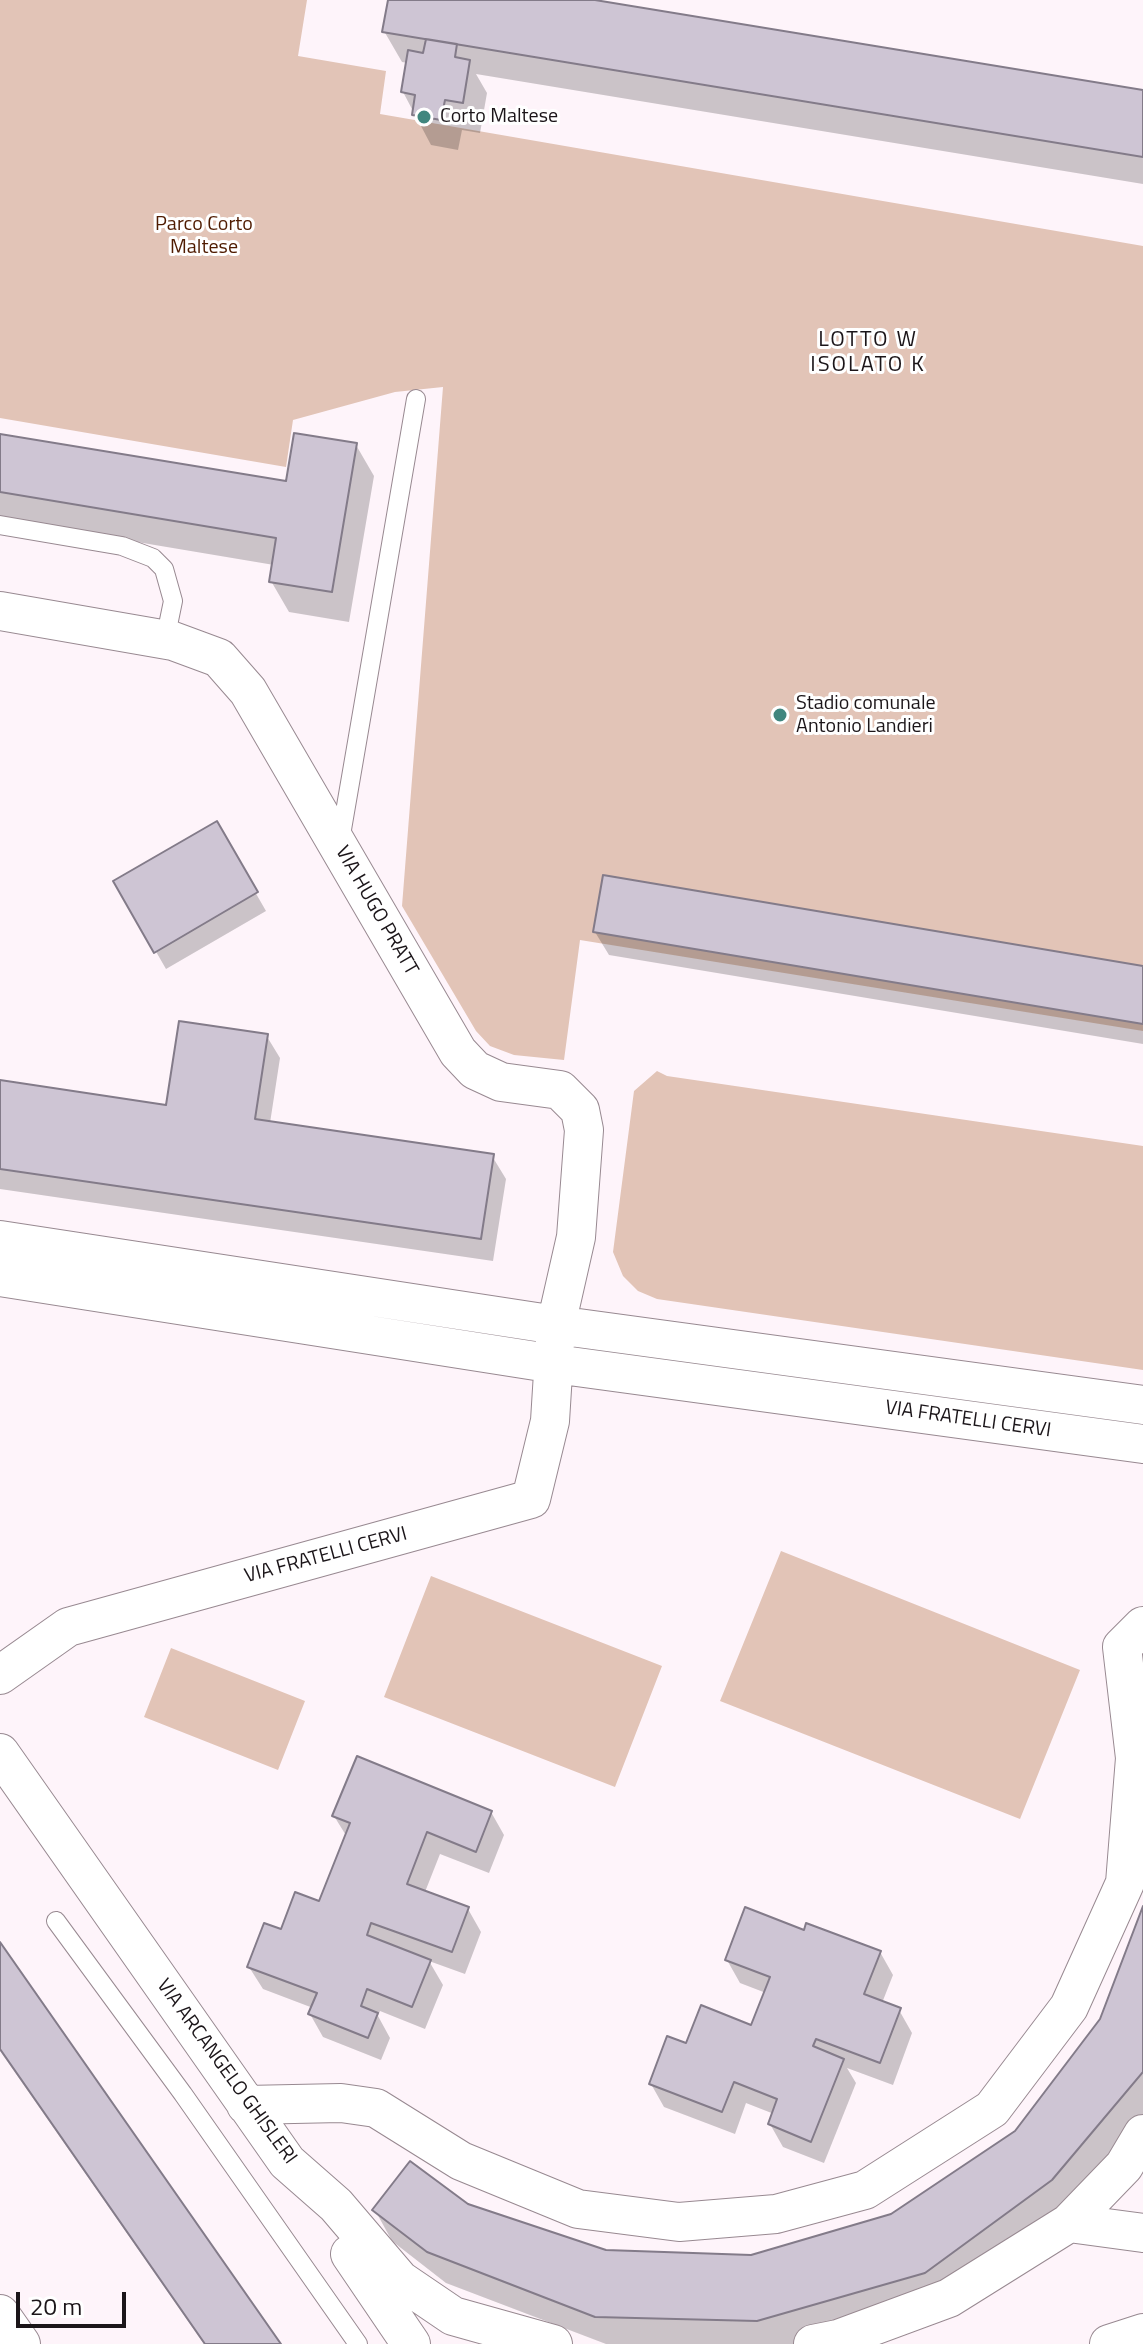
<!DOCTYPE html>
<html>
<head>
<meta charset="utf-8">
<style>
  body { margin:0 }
  #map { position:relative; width:1143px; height:2344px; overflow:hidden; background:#fef4fa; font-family:"Titillium Web",sans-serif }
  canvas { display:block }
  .scale { position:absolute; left:16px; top:2292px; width:110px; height:36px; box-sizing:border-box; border:4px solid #1b1519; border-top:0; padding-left:10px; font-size:24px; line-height:28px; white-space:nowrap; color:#1b1519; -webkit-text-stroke:6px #fff; paint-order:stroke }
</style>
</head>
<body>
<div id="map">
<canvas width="1143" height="2344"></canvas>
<div class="scale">20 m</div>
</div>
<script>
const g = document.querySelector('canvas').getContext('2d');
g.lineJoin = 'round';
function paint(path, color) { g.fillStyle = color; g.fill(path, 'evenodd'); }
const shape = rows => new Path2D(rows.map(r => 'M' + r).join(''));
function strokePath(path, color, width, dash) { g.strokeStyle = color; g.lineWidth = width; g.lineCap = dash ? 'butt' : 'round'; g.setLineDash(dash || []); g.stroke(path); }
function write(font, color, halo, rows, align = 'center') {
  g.font = font + ' "Titillium Web",sans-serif'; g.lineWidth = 6; g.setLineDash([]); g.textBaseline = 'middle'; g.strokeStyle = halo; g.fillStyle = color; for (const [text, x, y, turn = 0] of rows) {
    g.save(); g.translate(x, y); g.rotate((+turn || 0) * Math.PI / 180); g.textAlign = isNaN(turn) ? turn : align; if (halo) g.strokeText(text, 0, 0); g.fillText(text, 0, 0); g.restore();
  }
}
paint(shape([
  [0,0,307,0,298,56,386,71,380,114,1143,246,1143,1031,580,940,564,1060,514,1055,490,1046,476,1031,402,906,443,387,395,392,293,420,286,467,0,418],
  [657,1071,667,1076,1143,1146,1143,1370,657,1299,638,1291,623,1276,613,1252,634,1091],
  [781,1551,1080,1670,1020,1819,720,1701],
  [431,1576,662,1666,615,1787,384,1697],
  [171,1648,305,1701,278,1770,144,1717]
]), '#e2c4b7');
paint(shape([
  [390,0,582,0,1143,92,1143,184,476,74,487,93,480,133,462,130,458,150,431,145,403,92,408,63,402,62,384,31],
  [0,436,287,484,356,445,374,476,349,622,289,612,271,581,274,565,0,519],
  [216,824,266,911,166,969,116,882],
  [595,932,1143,968,1143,1044,609,955],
  [266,1035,280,1058,270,1123,492,1156,506,1179,493,1261,0,1189,0,1082,167,1107],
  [491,1812,504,1835,489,1873,440,1854,425,1892,468,1909,481,1932,465,1974,429,1961,443,1985,425,2029,380,2011,378,2016,390,2038,381,2060,323,2037,310,2014,313,2008,263,1989,249,1967,282,1931,320,1904,347,1837,334,1816],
  [1143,1912,1143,2123,1069,2211,942,2303,800,2344,606,2344,446,2283,392,2241,375,2210,467,2205,606,2252,752,2257,892,2216,1016,2132,1102,2020],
  [805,1932,880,1952,893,1975,882,2003,899,2010,912,2033,893,2085,847,2068,856,2083,824,2163,783,2147,770,2124,774,2114,746,2103,735,2134,664,2107,651,2084,687,2046,752,2027,766,1993,740,1983,727,1960],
  [0,1945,279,2344,204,2344,0,2051]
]), '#0003');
const building = shape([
  [388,0,595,0,1143,90,1143,157,382,32,388,0],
  [426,39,457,44,455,57,470,60,463,103,445,100,441,120,412,115,415,95,401,92,408,50,423,53,426,39],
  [294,433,357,443,332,592,269,582,276,538,0,492,0,434,286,481,294,433],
  [217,821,258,892,154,953,113,881,217,821],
  [603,875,1143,966,1143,1024,593,932,603,875],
  [179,1021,268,1034,255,1119,494,1154,481,1239,0,1169,0,1080,166,1105,179,1021],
  [357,1756,492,1811,476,1852,427,1832,407,1884,469,1907,452,1952,371,1923,367,1935,431,1960,412,2007,367,1989,361,2006,378,2013,368,2038,308,2014,317,1993,247,1967,264,1923,281,1929,295,1892,319,1901,350,1823,332,1816,357,1756],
  [1143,1906,1143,2072,1052,2180,925,2273,757,2321,595,2317,427,2252,372,2210,410,2161,468,2204,606,2250,751,2255,891,2214,1015,2131,1100,2019,1143,1906],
  [745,1907,804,1930,806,1923,881,1951,864,1994,901,2008,880,2063,816,2039,813,2046,844,2059,811,2142,768,2124,777,2099,734,2082,722,2112,649,2084,667,2036,686,2043,701,2005,751,2025,770,1977,725,1960,745,1907],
  [0,1942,281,2344,205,2344,0,2049,0,1942]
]);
paint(building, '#cec5d4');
strokePath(building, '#837b89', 2);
const service = shape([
  [0,525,122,546,153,558,164,569,173,601,165,640],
  [340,841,416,399],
  [56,1921,183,2094,358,2344]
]);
const minor = shape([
  [0,611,173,641,219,658,248,691,458,1052,475,1070,501,1082,560,1090,580,1110,584,1130,576,1237,556,1325,550,1421,531,1499,68,1627,0,1675],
  [0,1240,556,1325,1143,1405],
  [0,1277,555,1364,1143,1444],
  [0,1753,287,2162,336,2205,400,2280,453,2316,553,2344],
  [246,2105,341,2103,376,2108,461,2161,578,2209,679,2222,776,2214,865,2190,992,2109,1069,2007,1125,1883,1135,1758,1122,1647,1143,1626],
  [1069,2223,1143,2233],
  [350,2254,411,2344],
  [0,2314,21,2344],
  [813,2344,838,2339,949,2298,1069,2223,1124,2166,1143,2134],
  [1109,2344,1143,2333]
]);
strokePath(service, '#988991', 20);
strokePath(minor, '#988991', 40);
strokePath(service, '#fff', 18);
strokePath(minor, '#fff', 38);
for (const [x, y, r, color] of [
  [424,117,8,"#40867e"],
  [780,715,8,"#40867e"]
]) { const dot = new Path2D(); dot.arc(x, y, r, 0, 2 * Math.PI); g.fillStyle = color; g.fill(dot); strokePath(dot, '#fff', 3); }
write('20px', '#1b1519', '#fff', [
  ["Corto Maltese",440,117],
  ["Stadio comunale",796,704],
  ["Antonio Landieri",796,727]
], 'left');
write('20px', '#4f1b00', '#fff', [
  ["Parco Corto",204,225],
  ["Maltese",204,248]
]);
write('20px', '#1b1519', '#fff', [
  ["VIA HUGO PRATT",376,911,60],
  ["VIA FRATELLI CERVI",968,1420,8],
  ["VIA FRATELLI CERVI",326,1556,-15],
  ["VIA ARCANGELO GHISLERI",226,2072,54]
]);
g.letterSpacing = '2px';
write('22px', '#1b1519', '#fff', [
  ["LOTTO W",868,341],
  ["ISOLATO K",868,366]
]);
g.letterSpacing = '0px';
</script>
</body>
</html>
